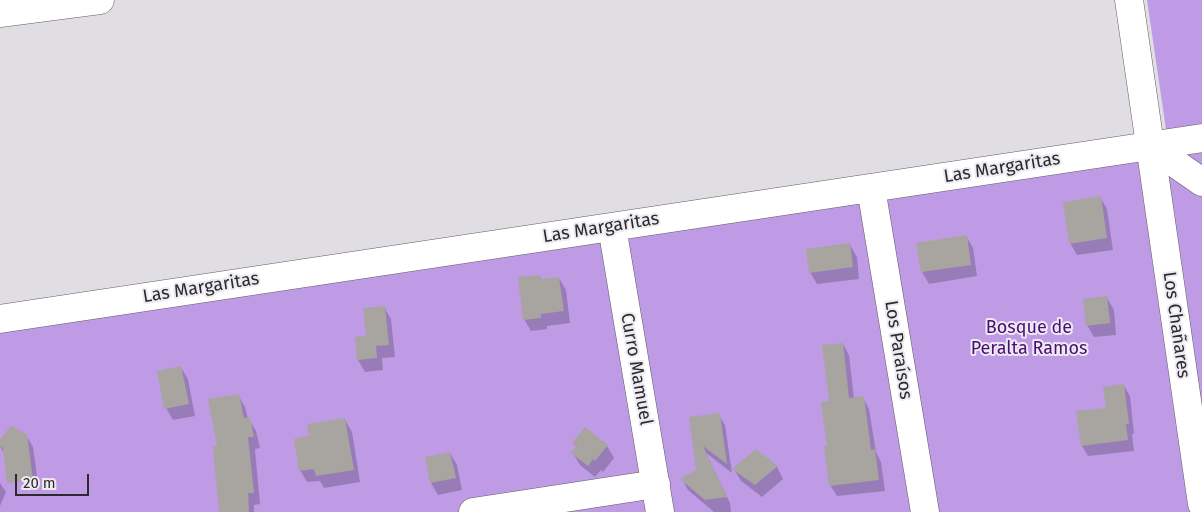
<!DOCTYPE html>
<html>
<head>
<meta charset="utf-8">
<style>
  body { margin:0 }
  #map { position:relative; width:1202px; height:512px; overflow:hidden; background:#e0dde3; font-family:"Fira Sans",sans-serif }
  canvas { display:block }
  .scale { position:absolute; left:15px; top:474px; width:74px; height:22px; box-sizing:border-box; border:2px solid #2b2a2c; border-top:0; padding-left:6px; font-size:15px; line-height:18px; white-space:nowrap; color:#2b2a2c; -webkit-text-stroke:4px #edebf1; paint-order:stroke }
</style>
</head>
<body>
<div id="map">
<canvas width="1202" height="512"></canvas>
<div class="scale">20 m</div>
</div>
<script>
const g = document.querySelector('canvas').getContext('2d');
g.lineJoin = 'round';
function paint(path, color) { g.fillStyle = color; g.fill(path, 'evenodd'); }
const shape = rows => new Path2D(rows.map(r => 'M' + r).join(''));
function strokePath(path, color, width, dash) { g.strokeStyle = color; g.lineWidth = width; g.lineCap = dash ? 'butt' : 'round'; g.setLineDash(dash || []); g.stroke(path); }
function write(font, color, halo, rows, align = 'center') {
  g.font = font + ' "Fira Sans",sans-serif'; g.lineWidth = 4; g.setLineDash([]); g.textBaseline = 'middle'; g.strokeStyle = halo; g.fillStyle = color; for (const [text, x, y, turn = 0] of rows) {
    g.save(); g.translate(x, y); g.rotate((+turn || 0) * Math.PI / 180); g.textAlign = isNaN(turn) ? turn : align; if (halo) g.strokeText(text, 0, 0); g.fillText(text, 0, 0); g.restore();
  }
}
paint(shape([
  [1147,0,1202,0,1202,512,0,512,0,318,1168,143]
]), '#bf9be6');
paint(shape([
  [1100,197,1107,209,1113,250,1077,255,1070,243],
  [966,236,973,248,977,276,929,284,922,272],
  [850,245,857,257,859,279,817,284,810,272],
  [539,276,542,280,559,278,566,290,570,323,547,326,547,329,531,331,524,319],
  [1107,298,1114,310,1116,335,1094,337,1087,325],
  [384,307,391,319,395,357,382,358,383,370,365,372,358,360,367,337],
  [843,344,849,355,854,399,863,398,869,409,876,452,881,462,885,491,837,496,830,485,829,447,830,402],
  [181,368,188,379,195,416,173,420,166,408],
  [1124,386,1130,396,1134,434,1132,434,1134,451,1088,456,1082,446],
  [238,395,245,407,248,419,249,419,256,431,260,448,255,449,260,504,254,505,254,512,220,512,218,447],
  [719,415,725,425,732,473,706,453,730,503,731,512,714,512,688,490,682,479,698,471,691,418],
  [345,420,352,432,360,482,324,488,320,481,307,482,300,470,310,437],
  [26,435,33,447,38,483,5,455,0,446,0,441],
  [574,443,607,446,614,458,603,472,601,470,595,477,580,465,573,453,577,448],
  [450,453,457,465,462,490,438,495,431,483],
  [777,467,783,479,762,497,741,481,734,469],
  [0,483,6,492,0,506]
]), '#0003');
paint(shape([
  [1101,196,1107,238,1069,244,1063,202],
  [967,235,971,265,921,272,916,243],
  [850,243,853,267,809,273,806,249],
  [540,275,540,279,559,277,564,311,541,314,541,318,523,320,518,277],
  [1107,296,1110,323,1086,326,1083,299],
  [385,306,389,345,376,346,377,358,357,360,355,337,366,336,363,308],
  [843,343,849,398,864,396,871,450,875,449,879,480,829,486,824,446,827,446,821,402,829,401,822,345],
  [181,366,189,404,164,409,157,371],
  [1124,384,1129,424,1126,424,1128,440,1081,446,1076,411,1106,408,1103,387],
  [239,394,244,418,250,417,254,437,248,437,254,493,248,493,249,512,219,512,213,446,217,446,208,399],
  [720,413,727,464,703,446,727,497,705,500,680,479,696,470,689,417],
  [345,418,354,470,316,476,314,469,299,471,294,439,309,436,307,424],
  [11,426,27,434,33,480,7,483,3,448,0,446,0,439],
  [585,427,608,445,595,461,593,459,588,466,571,453,577,446,572,443],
  [756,449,778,466,755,485,732,469],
  [450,452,456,478,430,483,425,457]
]), '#a8a49f');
const minor = shape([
  [1129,0,1202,504],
  [0,13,100,0],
  [1150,146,1202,182],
  [871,188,925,512],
  [612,227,660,512],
  [0,319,1202,138],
  [473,512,656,484]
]);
strokePath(minor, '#605d62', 29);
strokePath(minor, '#fff', 28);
write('18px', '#2b2a2c', '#edebf1', [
  ["Las Margaritas",1002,168,-9],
  ["Las Margaritas",601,228,-9],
  ["Las Margaritas",201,288,-9],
  ["Los Chañares",1176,325,82],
  ["Los Paraísos",898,350,81],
  ["Curro Mamuel",636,369,80]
]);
write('18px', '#4c0d76', '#edebf1', [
  ["Bosque de",1029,328],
  ["Peralta Ramos",1029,349]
]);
</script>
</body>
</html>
